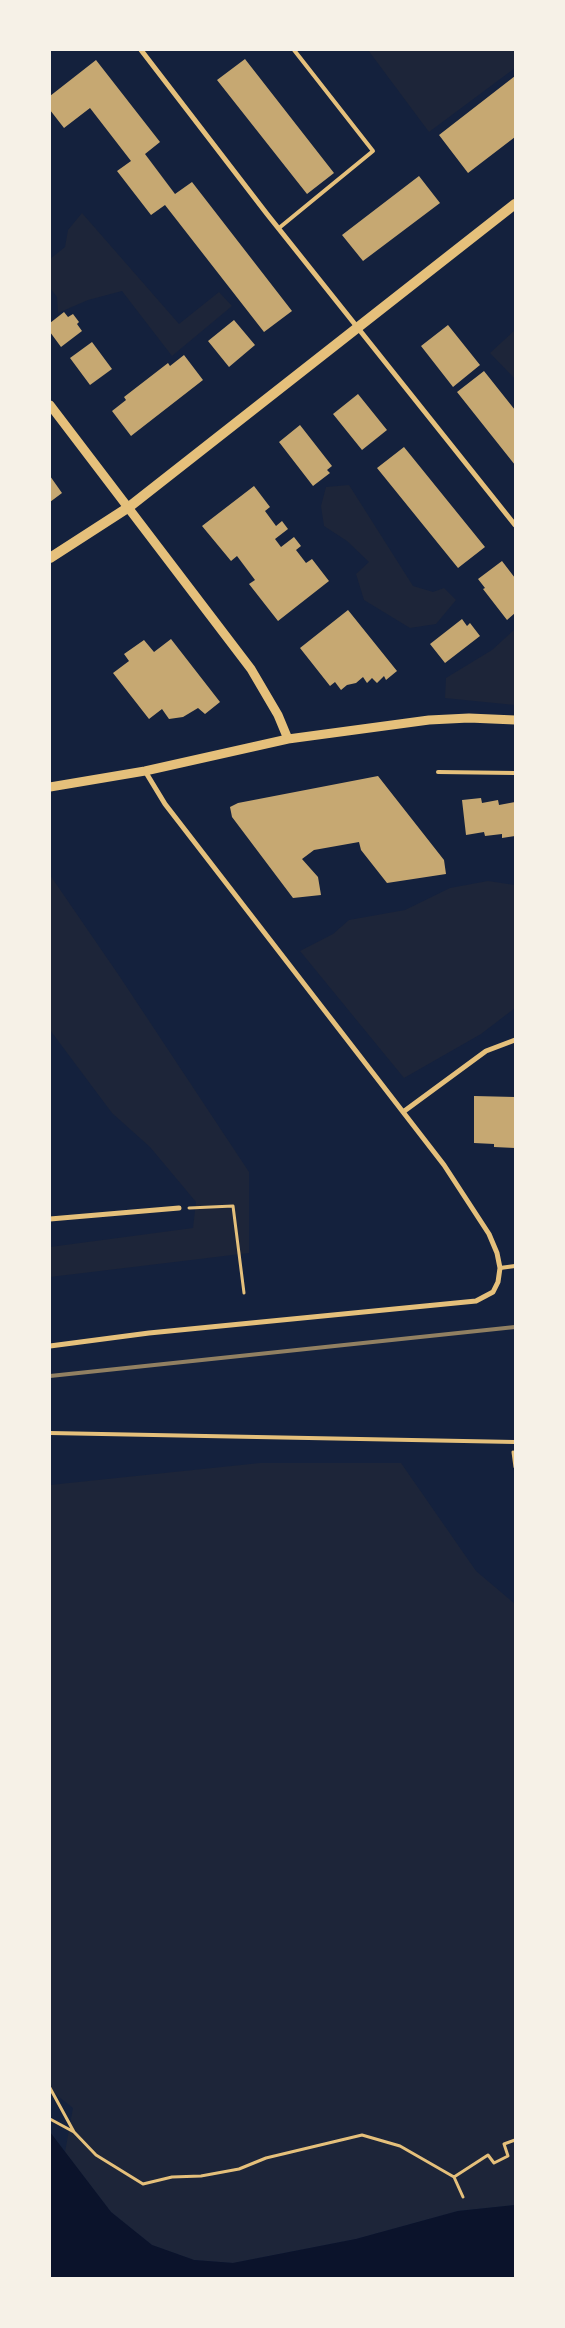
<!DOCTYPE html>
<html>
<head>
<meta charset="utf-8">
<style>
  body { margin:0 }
  #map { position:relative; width:565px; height:2328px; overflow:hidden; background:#14213d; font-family:"Work Sans",sans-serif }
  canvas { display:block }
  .frame { position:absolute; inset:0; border:51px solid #f6f1e7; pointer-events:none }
</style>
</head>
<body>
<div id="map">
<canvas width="565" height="2328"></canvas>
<div class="frame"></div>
</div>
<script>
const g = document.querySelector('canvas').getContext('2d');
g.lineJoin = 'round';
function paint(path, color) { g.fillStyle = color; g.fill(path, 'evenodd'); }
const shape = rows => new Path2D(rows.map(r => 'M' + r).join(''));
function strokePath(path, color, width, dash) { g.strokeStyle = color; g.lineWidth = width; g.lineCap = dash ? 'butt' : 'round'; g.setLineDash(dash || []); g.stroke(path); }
paint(shape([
  [368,50,515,50,515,68,429,132],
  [82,213,179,324,219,292,232,306,172,356,122,291,88,300,58,313,57,297,50,288,50,259,65,247,68,230],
  [515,330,515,379,490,353],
  [349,485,413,586,433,592,444,588,456,600,436,624,410,628,364,600,356,574,369,562,347,541,324,526,321,506,326,487],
  [515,629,515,705,445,698,446,678,492,650],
  [50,875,120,977,249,1172,249,1253,50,1277,50,1247,193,1228,196,1202,150,1147,112,1113,50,1030],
  [488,881,515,885,515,1008,481,1034,404,1078,300,951,333,934,349,920,405,910,450,888],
  [260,1463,401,1463,476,1571,515,1604,515,2205,458,2211,356,2239,233,2263,194,2260,152,2245,111,2212,65,2152,73,2108,50,2090,50,1485]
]), '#1d2539');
paint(shape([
  [50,2132,111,2212,152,2245,194,2260,233,2263,356,2239,458,2211,515,2205,515,2278,50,2278]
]), '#0b132b');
paint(shape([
  [245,59,334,173,307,194,217,80],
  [96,60,160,142,145,154,175,194,192,182,292,311,264,332,165,205,151,215,117,171,131,161,90,108,64,128,50,110,50,96],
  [515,76,515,137,468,173,439,135],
  [419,176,440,203,363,261,342,235],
  [64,312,68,317,73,314,79,322,77,324,82,331,61,347,50,332,50,323],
  [234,320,255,345,229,367,208,341],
  [448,325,480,365,453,387,421,346],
  [92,342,112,369,90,385,70,358],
  [184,355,203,380,131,436,112,411,126,400,124,397,168,363,170,366],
  [484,371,515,410,515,465,457,392],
  [358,394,387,430,362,450,333,414],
  [300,425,332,466,327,470,330,473,313,486,279,442],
  [404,447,485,547,458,568,377,468],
  [50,476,62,493,50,502],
  [254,486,270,507,265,511,276,526,282,521,288,529,275,539,281,547,294,537,301,546,296,550,306,563,312,559,329,581,278,621,249,584,255,580,237,556,231,561,202,526],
  [502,561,515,578,515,613,507,620,483,589,485,588,478,579],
  [348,610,397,671,386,680,384,676,377,683,372,678,367,683,363,677,356,683,347,685,341,690,335,682,330,686,300,648],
  [462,619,467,626,470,623,480,636,445,663,430,644],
  [171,639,220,702,205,714,198,708,183,717,169,719,162,709,149,719,113,673,129,661,124,654,144,640,154,652],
  [378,776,444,860,446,874,387,883,361,850,359,842,314,850,302,859,318,877,321,895,293,898,232,817,230,807,238,803],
  [481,798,482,803,498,800,499,805,515,802,515,836,502,838,502,834,485,836,484,832,466,835,462,800],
  [474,1096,515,1097,515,1148,494,1147,494,1144,474,1143]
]), '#c6a872');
strokePath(shape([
  [189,1208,233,1206,244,1293],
  [513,1452,515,1467],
  [50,2088,74,2132],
  [50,2119,74,2132,96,2155,143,2184,172,2177,201,2176,239,2169,266,2158,362,2135,400,2146,454,2177],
  [454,2177,488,2155,494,2163,508,2156,504,2144,515,2140],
  [454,2177,463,2197]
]), '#e5c07b', 3);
strokePath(shape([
  [279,228,373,151,294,50],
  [438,772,515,773],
  [500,1268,515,1266],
  [50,1433,515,1442]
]), '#e5c07b', 4);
strokePath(shape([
  [141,50,267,214,515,525],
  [403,1112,486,1051,515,1040],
  [50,1219,179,1208],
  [50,1346,149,1333,476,1301,493,1292,498,1282,500,1268,497,1253,489,1234,444,1165,165,804,145,771]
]), '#e5c07b', 5);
strokePath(shape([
  [50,405,251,669,278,715,288,739],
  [50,787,145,771,288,739,429,720,469,718,515,720]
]), '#e5c07b', 9);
strokePath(shape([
  [50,558,129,507,515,204]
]), '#e5c07b', 10);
strokePath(shape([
  [50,1376,515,1327]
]), '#918062', 4);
</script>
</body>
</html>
